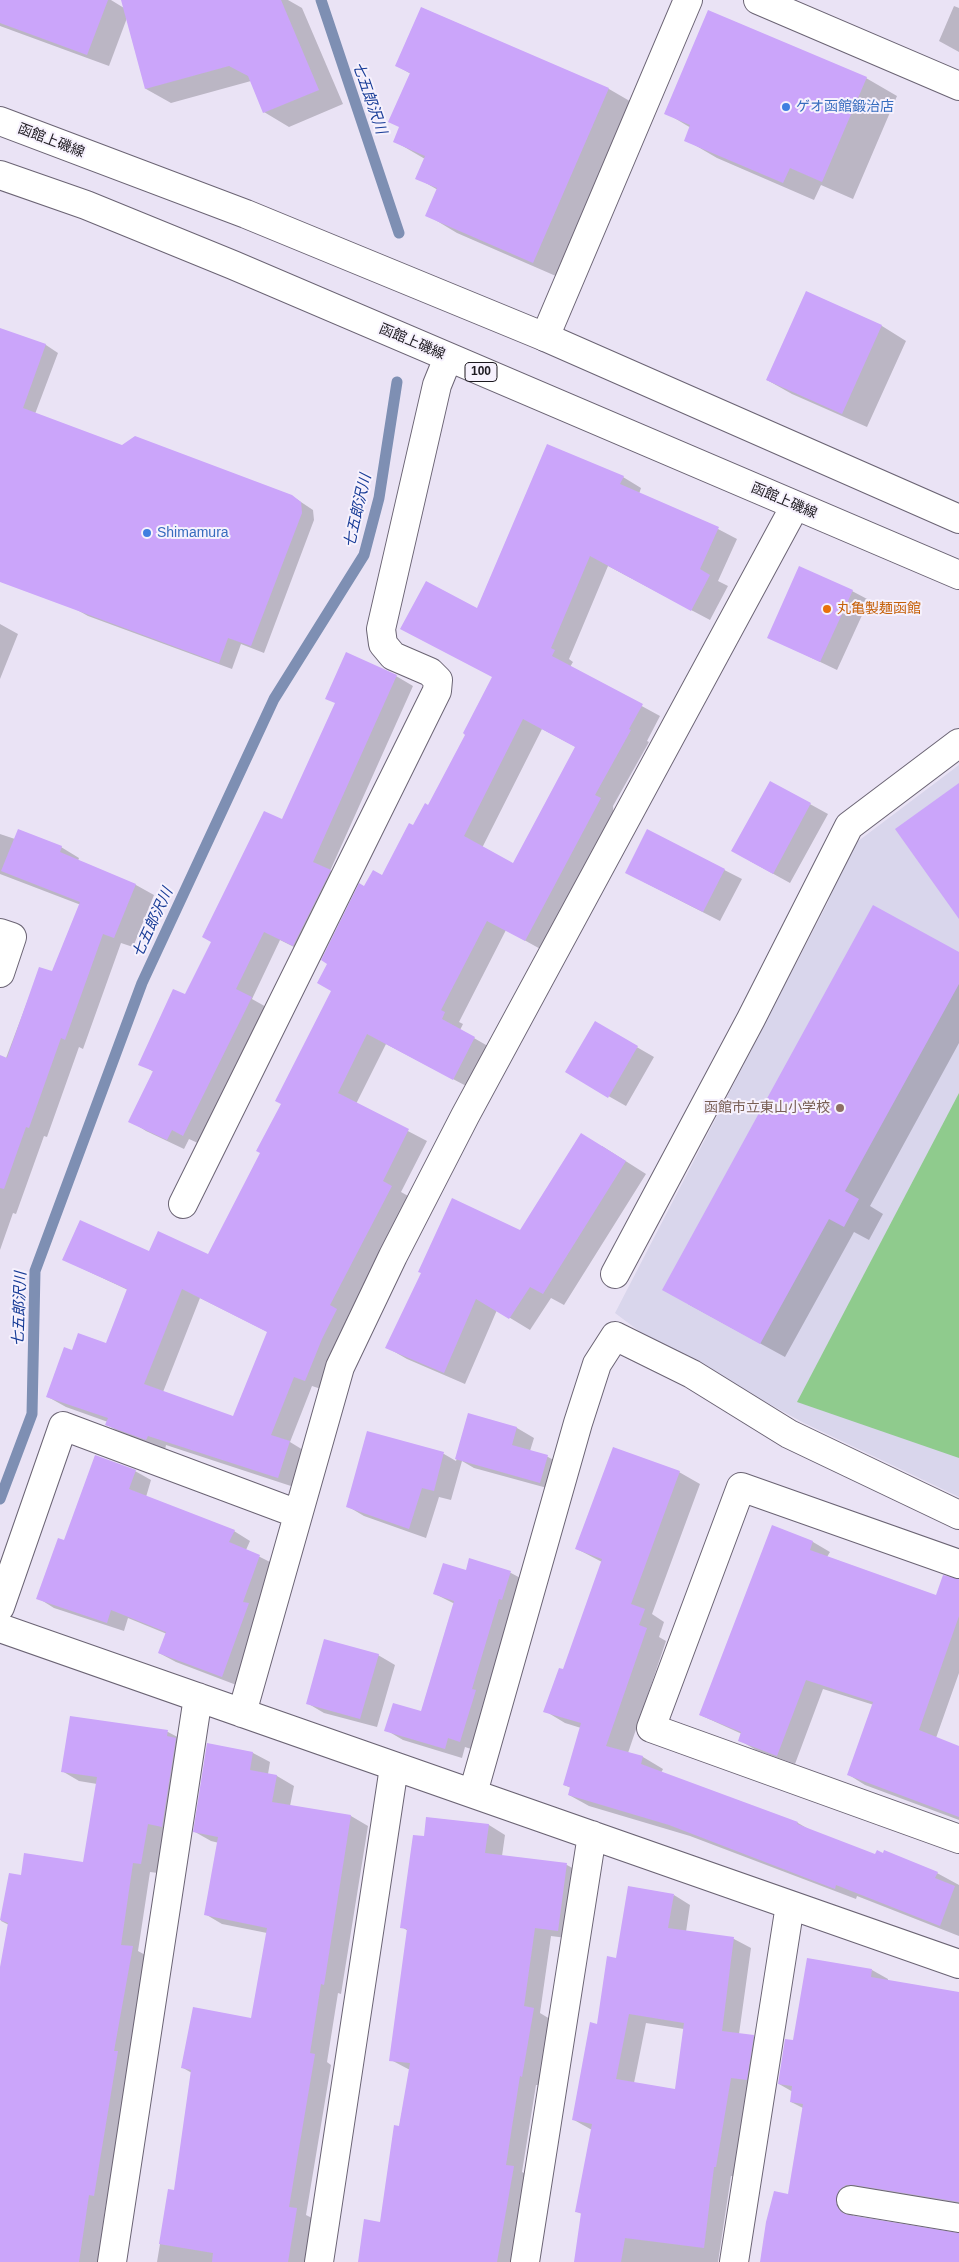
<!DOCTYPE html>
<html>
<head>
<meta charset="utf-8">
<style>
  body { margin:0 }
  canvas { display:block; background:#eae3f5 }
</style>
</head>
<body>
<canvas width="959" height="2262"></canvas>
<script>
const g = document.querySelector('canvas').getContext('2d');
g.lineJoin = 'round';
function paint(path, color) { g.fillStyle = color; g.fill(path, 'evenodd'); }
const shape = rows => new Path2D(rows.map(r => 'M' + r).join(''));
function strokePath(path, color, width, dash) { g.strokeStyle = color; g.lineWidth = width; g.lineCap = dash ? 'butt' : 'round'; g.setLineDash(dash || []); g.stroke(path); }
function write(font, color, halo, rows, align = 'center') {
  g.font = font + ' Arial,"Noto Sans JP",sans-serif'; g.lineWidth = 4; g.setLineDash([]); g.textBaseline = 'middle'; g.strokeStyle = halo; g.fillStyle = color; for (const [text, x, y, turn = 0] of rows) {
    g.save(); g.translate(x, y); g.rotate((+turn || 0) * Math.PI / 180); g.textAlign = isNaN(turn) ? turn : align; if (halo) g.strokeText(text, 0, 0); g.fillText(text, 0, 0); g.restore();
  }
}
paint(shape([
  [959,765,959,1497,804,1423,647,1337,615,1313,828,902,849,848]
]), '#d9d6ec');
paint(shape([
  [959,1093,959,1458,797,1402]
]), '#8fcb8d');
paint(shape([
  [0,0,111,0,124,8,134,0,288,0,302,8,343,104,289,127,264,112,251,81,171,103,146,89,127,18,109,66,0,26],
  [954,6,959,8,959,52,939,41],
  [422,8,609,89,640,107,565,280,457,233,427,215,438,190,417,178,425,159,394,141,400,128,411,74,397,66],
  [866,78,897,96,853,199,821,185,814,200,717,158,686,140,691,128,666,113],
  [807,293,882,326,906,341,867,427,792,394,767,380],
  [0,329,46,345,58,353,35,414,122,446,292,496,313,510,314,520,264,653,241,644,232,669,88,616,0,567],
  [623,477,641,488,639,494,718,529,737,539,718,581,728,586,710,620,608,566,569,659,573,662,570,667,660,716,647,741,649,742,613,806,614,818,544,951,506,930,459,1022,463,1024,460,1030,493,1049,472,1089,386,1044,356,1104,427,1141,401,1192,410,1197,348,1316,355,1321,324,1390,312,1386,290,1442,308,1453,297,1488,166,1445,165,1450,125,1435,107,1425,108,1422,66,1407,48,1397,73,1352,107,1345,128,1290,64,1260,150,1252,209,1255,262,1153,333,991,365,887,382,876,428,807,467,734,493,679,478,610],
  [542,729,576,747,514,865,482,848],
  [200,1298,268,1332,234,1417,163,1392],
  [852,591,869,600,837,670,768,637],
  [0,624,18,634,0,679],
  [396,676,413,686,330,871,347,881,310,955,280,940,252,999,268,1008,200,1144,189,1139,184,1149,146,1131,130,1121,154,1072,140,1064,186,996,282,821],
  [770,782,828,814,790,883,750,861],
  [648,831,742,879,720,921,644,882],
  [0,834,15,839,61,847,79,858,78,861,136,885,154,895,133,947,121,943,83,1049,79,1047,47,1137,44,1136,16,1214,13,1213,0,1250,0,1074,40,968,53,973,81,905,0,874],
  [959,954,959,1043,870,1206,883,1214,869,1240,854,1232,785,1357,688,1304],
  [595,1023,654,1057,626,1106,566,1072],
  [602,1146,646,1174,564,1305,551,1298,530,1330,497,1310,465,1384,407,1359,386,1347,520,1232],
  [469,1415,517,1428,534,1438,530,1451,548,1457,565,1466,558,1491,474,1468,462,1461,451,1500,439,1497,426,1538,364,1516,347,1506,368,1432,444,1454,456,1461],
  [135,1471,151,1480,146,1497,234,1531,250,1541,246,1550,276,1565,239,1686,176,1662,159,1653,167,1634,128,1618,124,1631,54,1608,38,1598,65,1542],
  [679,1472,700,1484,652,1614,664,1622,659,1637,666,1641,628,1753,643,1757,663,1769,661,1773,798,1823,812,1831,876,1856,937,1873,959,1885,959,1936,857,1896,856,1899,690,1836,589,1806,569,1795,571,1788,564,1785,581,1728,565,1723,545,1711,564,1671,602,1562,577,1549],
  [773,1526,813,1542,830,1552,827,1557,937,1597,959,1597,959,1673,936,1738,959,1747,959,1820,865,1785,849,1775,874,1705,823,1689,795,1764,756,1750,739,1740,742,1734,700,1715],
  [470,1560,511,1573,528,1582,477,1751,465,1747,462,1758,403,1740,386,1730,422,1713,455,1604,435,1594,467,1572],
  [378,1655,395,1665,377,1727,324,1713,307,1703],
  [71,1717,168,1732,185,1741,158,1873,150,1872,138,1951,149,1957,111,2205,106,2204,98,2258,106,2262,0,2262,0,1971,9,1925,1,1921,10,1874,22,1876,84,1864,97,1784,79,1781,62,1771],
  [208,1745,253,1753,270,1762,268,1774,277,1776,294,1786,290,1806,351,1816,368,1826,341,1994,338,1993,327,2062,331,2065,306,2215,314,2219,306,2262,157,2262,169,2190,175,2191,192,2073,183,2068,252,2019,267,1933,222,1924,205,1914,219,1843,211,1841,195,1832],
  [427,1818,489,1825,505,1835,502,1856,567,1865,583,1874,574,1939,551,1936,540,2013,550,2019,539,2085,536,2085,522,2172,530,2176,517,2262,359,2262,381,2223,410,2070,391,2060,408,1931,402,1927,425,1837],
  [674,1895,690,1905,686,1932,734,1939,751,1948,739,2034,753,2036,770,2046,748,2087,733,2176,731,2176,718,2262,575,2262,582,2214,577,2212,592,2130,574,2120,598,2025,617,1959],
  [646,2023,684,2029,676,2091,634,2083],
  [872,1970,888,1979,888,1982,959,1994,959,2208,852,2207,853,2216,959,2234,959,2262,762,2262,789,2195,803,2108,791,2102,793,2092,779,2084,794,2041]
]), '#0003');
strokePath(shape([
  [321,0,399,233],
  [0,1499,32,1414,35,1271,142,983,274,699,364,555,379,498,397,382]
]), '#7e8fb3', 11);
paint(shape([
  [0,0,108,0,87,55,0,23],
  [121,0,281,0,319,90,263,113,248,76,229,66,145,89],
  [421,7,609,88,533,263,425,216,437,188,415,179,425,156,393,142,399,127,388,122,410,73,395,66],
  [708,10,867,77,822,182,790,168,783,183,684,141,690,125,664,114],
  [806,291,882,325,842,414,766,380],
  [0,328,46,344,23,408,122,445,135,436,292,495,301,502,302,513,251,646,228,638,219,663,0,582],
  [547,444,624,476,620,484,719,527,700,569,710,575,691,611,590,556,551,648,555,650,552,656,643,704,629,729,631,730,595,795,601,798,525,941,487,921,441,1010,445,1012,442,1019,475,1037,453,1080,367,1034,338,1093,409,1129,383,1181,392,1186,330,1305,337,1309,322,1339,305,1381,294,1377,271,1435,290,1441,278,1478,148,1436,146,1440,105,1425,108,1418,46,1397,64,1347,72,1350,78,1333,106,1343,127,1289,62,1260,80,1220,149,1251,158,1231,208,1254,260,1153,256,1151,281,1104,275,1101,331,991,317,983,327,964,321,960,359,883,364,886,373,870,382,875,409,823,413,825,425,803,428,805,465,735,463,733,492,677,400,629,426,581,477,608],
  [523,719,575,747,513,863,464,836],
  [182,1289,267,1332,233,1416,144,1384],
  [799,566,853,590,820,662,767,638],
  [346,652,397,675,313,862,331,870,293,946,264,932,236,989,252,997,183,1136,172,1130,167,1140,128,1122,153,1071,138,1065,173,989,185,994,211,942,202,937,264,811,282,819,335,703,325,699],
  [770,781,811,803,773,874,731,851],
  [959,783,959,919,895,829],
  [18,829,62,846,60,852,136,884,114,938,103,934,65,1040,61,1038,29,1128,26,1127,4,1189,0,1188,0,1055,7,1058,39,967,52,971,80,902,1,871],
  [647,829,725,869,703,912,625,873],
  [873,905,959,952,959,984,845,1191,859,1199,844,1227,829,1219,760,1344,662,1290],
  [595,1021,638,1046,608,1098,565,1072],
  [581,1133,626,1161,543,1294,530,1287,509,1319,476,1299,444,1373,385,1348,421,1273,418,1272,452,1198,520,1230],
  [468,1413,517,1427,512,1445,548,1455,540,1483,455,1459],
  [367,1431,444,1452,434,1491,422,1488,409,1529,346,1507],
  [613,1447,680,1471,631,1604,645,1609,639,1625,647,1628,606,1746,643,1756,641,1764,798,1822,797,1824,875,1854,877,1850,883,1853,884,1850,938,1872,935,1878,955,1886,940,1926,836,1885,835,1889,669,1825,568,1795,570,1787,563,1785,581,1723,543,1712,559,1668,563,1669,602,1559,575,1549],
  [95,1455,136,1470,129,1489,235,1530,229,1542,260,1555,243,1602,249,1603,222,1677,158,1653,166,1632,111,1610,107,1623,36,1599,58,1538,64,1540],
  [772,1525,813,1541,810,1550,936,1595,943,1575,959,1579,959,1616,919,1730,959,1746,959,1817,847,1775,873,1702,806,1680,777,1756,738,1741,741,1732,699,1715],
  [469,1558,511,1571,502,1600,499,1599,472,1689,476,1690,460,1742,448,1738,445,1749,384,1731,393,1703,421,1711,454,1601,433,1594,443,1563,466,1570],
  [324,1639,379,1654,360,1719,306,1704],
  [70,1716,168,1730,167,1736,176,1738,162,1827,148,1824,141,1864,133,1863,121,1945,133,1946,114,2051,118,2051,94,2196,89,2195,79,2262,0,2262,0,1967,8,1923,0,1920,9,1873,21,1875,24,1853,83,1862,97,1777,61,1772],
  [207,1743,253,1752,250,1770,277,1775,272,1802,351,1815,324,1985,321,1984,310,2053,315,2054,289,2207,297,2208,288,2262,212,2262,213,2253,159,2244,168,2189,174,2190,191,2070,181,2068,193,2007,251,2018,267,1928,204,1915,218,1837,193,1832],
  [426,1817,489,1824,485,1853,567,1863,558,1931,535,1928,524,2006,534,2008,522,2077,520,2076,506,2165,514,2166,497,2262,358,2262,364,2219,380,2222,394,2125,399,2126,410,2063,389,2061,407,1929,400,1928,413,1835,424,1836],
  [628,1886,674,1894,668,1928,734,1937,722,2031,754,2035,747,2080,731,2078,716,2167,714,2167,704,2248,625,2238,621,2262,574,2262,581,2213,575,2212,592,2124,572,2120,590,2022,597,2024,607,1956,616,1958],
  [629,2014,684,2023,675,2089,616,2079],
  [807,1958,872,1969,871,1977,959,1992,959,2202,854,2185,846,2185,839,2190,836,2198,837,2206,841,2212,848,2215,959,2233,959,2262,760,2262,766,2222,774,2191,788,2194,803,2104,790,2102,792,2086,778,2084,785,2039,793,2040]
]), '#cba5fa');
const minor = shape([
  [758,0,959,86],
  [545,337,688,0],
  [0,933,12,937,0,973],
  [183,1204,437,691,438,680,430,672,393,656,383,644,381,629,437,385,448,358],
  [615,1274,751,1019,849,826,959,743],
  [959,1564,741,1487,651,1728,959,1839],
  [0,1607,63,1426,298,1514],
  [0,1628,959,1964],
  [242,1713,340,1367,393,1256,465,1116,795,506],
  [473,1793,578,1423,597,1364,615,1336,692,1374,789,1434,959,1515],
  [851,2200,959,2218],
  [112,2262,198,1697],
  [319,2262,394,1767],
  [525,2262,592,1835],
  [734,2262,790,1905]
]);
const major = shape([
  [0,121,246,214,545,337,959,519],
  [0,175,86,205,233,265,959,575]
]);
strokePath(minor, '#6b6474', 30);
strokePath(major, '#6b6474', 30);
strokePath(minor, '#fff', 28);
strokePath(major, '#fff', 28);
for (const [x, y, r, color] of [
  [786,107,5,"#3f7fe0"],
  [147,533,5,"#3f7fe0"],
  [827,609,5,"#e8710a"],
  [840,1108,5,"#8d6e63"]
]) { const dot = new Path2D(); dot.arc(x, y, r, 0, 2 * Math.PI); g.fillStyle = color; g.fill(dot); strokePath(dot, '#f6f1fd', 2); }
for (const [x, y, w] of [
  [481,372,32]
]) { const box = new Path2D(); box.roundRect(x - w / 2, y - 9.5, w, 19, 4); g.fillStyle = '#f6f1fd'; g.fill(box); strokePath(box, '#1c191f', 1); }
write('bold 12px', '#1c191f', null, [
  ["100",481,372]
]);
write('14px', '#366cbe', '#f6f1fd', [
  ["ゲオ函館鍛治店",796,107],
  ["Shimamura",157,533]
], 'left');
write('14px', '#1c191f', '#f6f1fd', [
  ["函館上磯線",51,141,21],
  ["函館上磯線",412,342,23],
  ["函館上磯線",784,501,23]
]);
write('14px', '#c56008', '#f6f1fd', [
  ["丸亀製麺函館",837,609]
], 'left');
write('14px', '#785e54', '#f6f1fd', [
  ["函館市立東山小学校",830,1108]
], 'right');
write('italic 15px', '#183c97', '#f6f1fd', [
  ["七五郎沢川",369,98,71],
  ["七五郎沢川",358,511,-77],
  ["七五郎沢川",153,923,-65],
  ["七五郎沢川",20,1309,-88]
]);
</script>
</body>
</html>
